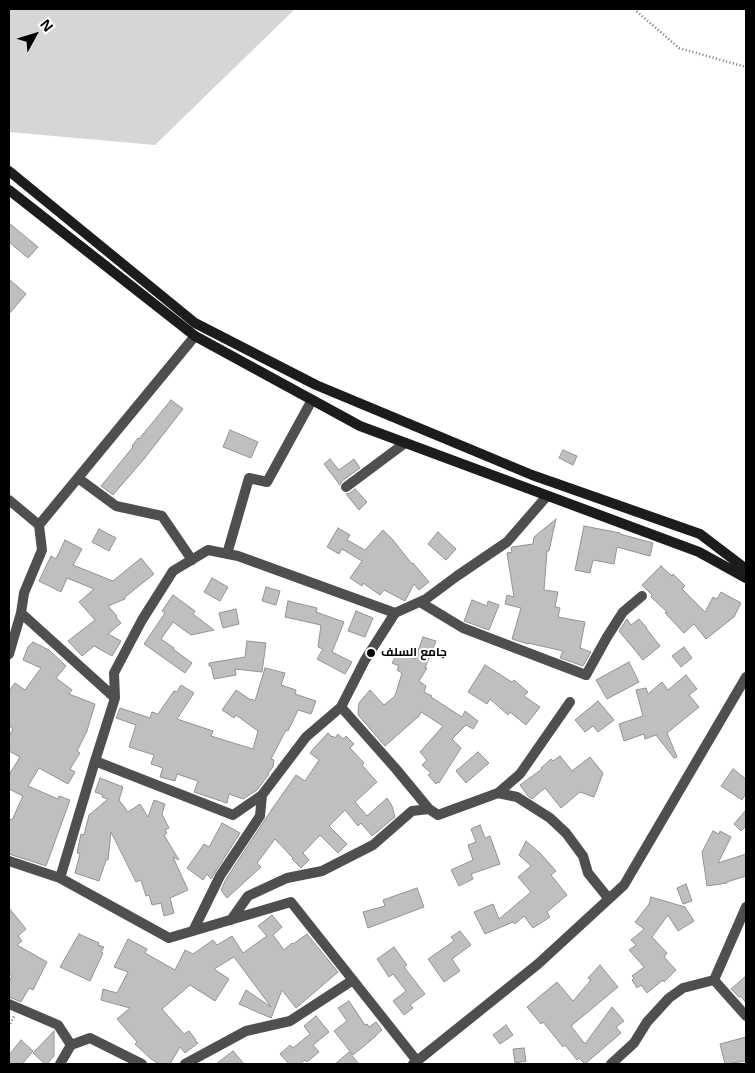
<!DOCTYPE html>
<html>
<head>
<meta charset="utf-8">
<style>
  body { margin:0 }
  #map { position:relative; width:755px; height:1073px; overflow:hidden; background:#fff; font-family:"Noto Sans",sans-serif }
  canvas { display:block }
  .frame { position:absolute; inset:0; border:10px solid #000; pointer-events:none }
  .north { position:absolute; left:10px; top:10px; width:50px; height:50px; -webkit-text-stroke:4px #fff; paint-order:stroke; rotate:51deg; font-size:14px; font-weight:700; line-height:20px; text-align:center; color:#000 }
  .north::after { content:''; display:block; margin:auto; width:18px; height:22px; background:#000; clip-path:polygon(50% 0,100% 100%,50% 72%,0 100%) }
</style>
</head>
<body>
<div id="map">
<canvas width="755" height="1073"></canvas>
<div class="frame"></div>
<div class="north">N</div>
</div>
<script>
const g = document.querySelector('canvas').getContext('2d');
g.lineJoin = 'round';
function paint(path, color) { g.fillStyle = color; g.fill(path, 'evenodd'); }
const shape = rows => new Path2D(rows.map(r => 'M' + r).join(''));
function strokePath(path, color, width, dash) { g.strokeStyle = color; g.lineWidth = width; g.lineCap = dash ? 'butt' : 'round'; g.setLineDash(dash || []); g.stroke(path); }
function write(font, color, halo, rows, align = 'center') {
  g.font = font + ' "Noto Sans",Cairo,sans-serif'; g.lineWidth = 4; g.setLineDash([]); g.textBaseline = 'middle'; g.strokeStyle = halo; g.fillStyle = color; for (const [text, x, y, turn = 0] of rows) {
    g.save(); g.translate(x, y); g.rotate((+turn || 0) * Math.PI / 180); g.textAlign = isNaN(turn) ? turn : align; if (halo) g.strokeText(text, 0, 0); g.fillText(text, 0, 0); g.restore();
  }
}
paint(shape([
  [9,9,295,9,155,145,9,132]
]), '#d6d6d6');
const building = shape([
  [9,223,38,247,28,258,9,242,9,223],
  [9,279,26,294,9,314,9,279],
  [171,400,183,409,144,459,113,495,101,486,133,447,132,446,138,438,139,439,171,400],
  [230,430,258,442,251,458,223,447,230,430],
  [563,450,577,456,573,465,559,458,563,450],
  [330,459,339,470,354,459,360,468,342,481,340,485,324,464,330,459],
  [355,489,367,502,359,510,346,494,350,493,355,489],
  [556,519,549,551,547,551,544,590,558,592,555,607,560,608,558,617,585,622,580,648,591,652,583,666,560,658,563,651,528,643,528,644,512,639,521,608,505,604,507,595,514,597,507,553,512,552,511,548,512,547,533,544,534,537,556,519],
  [584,526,620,533,620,534,653,543,650,556,617,547,614,564,593,560,590,573,575,570,584,526],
  [338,528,350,535,347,540,365,550,383,530,393,540,412,564,413,563,429,582,419,590,414,584,405,601,384,590,380,595,363,583,362,586,350,578,362,561,342,549,339,554,327,547,338,528],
  [99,529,116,538,109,551,92,542,99,529],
  [438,532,456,549,446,560,428,544,438,532],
  [65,540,82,549,73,565,113,581,141,558,154,574,125,597,125,599,108,606,117,616,116,617,121,623,108,634,121,641,112,656,94,646,82,656,68,641,95,620,79,602,94,589,67,578,61,592,39,581,51,556,56,559,65,540],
  [661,566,672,576,673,574,685,586,682,589,705,612,713,597,717,599,721,592,741,603,734,617,706,639,694,624,684,633,665,613,667,612,651,597,652,595,642,585,661,566],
  [212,578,228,587,220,601,204,592,212,578],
  [266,587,280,591,276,605,262,601,266,587],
  [173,595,195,611,193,614,214,630,191,635,173,622,161,639,174,648,173,649,192,663,185,673,144,644,165,613,162,611,173,595],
  [472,600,487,606,488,601,499,605,489,630,464,621,472,600],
  [288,601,317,608,316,612,344,622,332,652,352,662,345,674,317,659,323,649,318,647,321,625,285,617,288,601],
  [236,609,239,624,223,628,219,613,236,609],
  [356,611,373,618,365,637,348,631,356,611],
  [627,619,631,625,639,619,647,628,646,628,660,646,643,660,619,631,627,619],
  [423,637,436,641,425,668,427,668,419,681,426,686,424,692,432,696,431,697,462,717,465,711,478,721,473,729,466,725,452,739,461,748,439,783,438,782,436,784,428,775,431,773,422,765,427,760,420,752,443,726,421,712,419,716,385,746,359,716,358,712,359,703,370,690,384,705,395,696,402,673,397,670,399,666,392,663,398,652,406,657,407,655,415,659,423,637],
  [247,641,266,643,262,672,235,669,236,675,214,679,211,666,209,666,209,663,245,657,247,641],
  [33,642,49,650,66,666,56,678,72,690,69,694,95,704,87,731,77,751,80,753,70,769,75,772,68,784,39,768,28,786,58,799,59,796,70,800,46,866,9,854,9,819,12,820,23,796,9,789,9,775,20,757,9,751,9,736,13,729,9,726,9,691,15,683,25,690,41,668,23,660,28,647,33,642],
  [684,647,692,658,681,667,672,656,684,647],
  [629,662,639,682,607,699,596,680,629,662],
  [485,665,512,682,514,680,528,692,524,696,540,707,526,725,510,712,508,715,490,699,487,704,468,692,485,665],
  [265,668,285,673,281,685,296,690,295,694,316,701,311,714,298,710,288,731,286,730,271,759,274,760,273,767,268,773,269,774,257,790,243,799,229,794,227,803,194,792,198,781,177,774,175,781,160,777,163,768,151,764,154,755,129,747,136,725,116,718,120,708,150,718,152,712,158,714,174,691,177,692,181,685,194,693,177,719,213,731,211,736,253,749,258,731,236,715,234,718,222,710,236,690,251,700,252,699,255,701,265,668],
  [686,675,697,689,689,695,699,707,667,733,677,757,674,758,656,735,645,739,644,734,624,741,619,724,643,716,636,690,646,688,648,694,662,682,668,690,686,675],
  [598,701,614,720,598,732,593,726,585,732,575,720,598,701],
  [328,733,332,737,333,736,335,738,338,734,343,739,346,736,354,744,350,748,364,763,362,765,377,782,355,802,367,816,387,798,392,806,395,817,372,836,361,823,358,826,345,810,329,826,347,844,338,853,320,835,303,853,309,860,301,868,292,859,293,858,275,839,257,863,261,867,227,898,221,890,226,879,272,809,296,775,305,781,319,760,310,753,314,748,328,733],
  [478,752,489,763,466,783,456,771,478,752],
  [560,756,572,771,590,757,603,773,594,797,580,792,561,808,545,788,532,799,528,796,520,785,542,769,541,768,551,759,553,761,560,756],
  [733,769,746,779,746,793,742,800,721,786,733,769],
  [100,778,123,787,119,800,128,812,140,804,148,817,154,800,165,804,162,814,169,828,165,830,167,833,164,835,179,860,173,857,188,890,170,898,174,913,164,916,161,903,152,905,149,895,146,896,141,880,136,882,111,832,108,860,106,860,99,881,75,873,80,854,77,853,81,834,84,835,89,815,108,799,102,797,103,795,95,792,100,778],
  [746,810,746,826,741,831,734,824,746,810],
  [222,823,240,833,211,879,207,874,203,880,187,868,204,844,209,847,222,823],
  [480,825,485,838,490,836,500,864,471,874,473,879,459,886,451,870,473,860,468,845,476,842,471,829,480,825],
  [713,831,719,834,720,831,731,837,718,863,746,854,746,876,727,882,727,883,707,886,702,852,713,831],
  [526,841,540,853,556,871,551,875,567,895,547,912,550,917,533,928,524,916,515,924,513,922,485,934,474,912,493,904,499,919,531,892,518,877,531,866,519,855,526,841],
  [686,884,692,901,683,904,677,888,686,884],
  [417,888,424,907,368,928,363,912,385,906,383,900,417,888],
  [651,897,685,907,694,921,678,931,668,915,652,937,667,953,664,957,676,970,664,982,663,980,647,993,641,985,637,988,632,980,634,978,632,976,644,967,629,950,636,945,631,940,644,929,635,922,649,904,651,897],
  [9,908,26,929,18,936,22,941,17,945,47,962,33,990,29,988,21,1002,9,997,9,982,12,976,9,973,9,908],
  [272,915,282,927,273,935,284,950,292,943,293,944,307,934,338,972,296,1008,282,990,271,1018,239,1004,246,990,271,1007,234,957,214,969,229,979,215,1001,190,985,162,1009,184,1034,189,1031,196,1040,195,1041,198,1043,185,1053,180,1047,170,1064,159,1064,151,1059,135,1044,137,1042,117,1019,130,1008,101,1000,103,989,117,993,128,972,114,967,128,939,147,949,145,953,175,970,185,950,193,954,213,940,217,945,232,936,243,953,267,936,258,926,272,915],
  [460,931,471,945,452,959,460,971,444,982,428,959,454,941,451,937,460,931],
  [79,934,99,943,98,945,104,947,101,952,103,953,90,981,60,967,79,934],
  [394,947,407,965,404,967,425,994,410,1005,413,1008,404,1015,393,1001,406,991,393,974,389,977,377,959,394,947],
  [600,965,618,987,571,1026,585,1044,612,1007,624,1021,616,1027,621,1033,585,1064,579,1058,577,1060,565,1045,563,1047,543,1022,541,1024,527,1007,557,982,573,1001,591,980,588,978,600,965],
  [746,976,746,1003,741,996,739,997,731,989,746,976],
  [349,1001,365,1025,367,1024,369,1027,376,1022,382,1030,376,1035,376,1036,353,1055,334,1031,347,1021,338,1008,349,1001],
  [316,1016,329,1032,313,1045,319,1052,307,1062,305,1060,300,1064,289,1064,280,1054,290,1045,293,1048,310,1034,304,1026,316,1016],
  [506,1025,513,1035,500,1044,493,1035,506,1025],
  [54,1031,54,1056,47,1064,45,1064,33,1053,54,1031],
  [746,1037,746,1061,725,1064,720,1044,746,1037],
  [21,1040,33,1051,22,1064,9,1064,9,1055,21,1040],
  [524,1048,526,1061,515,1063,513,1049,524,1048],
  [233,1051,244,1064,216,1064,233,1051],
  [349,1052,359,1064,335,1064,349,1052]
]);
paint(building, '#bfbfbf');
strokePath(building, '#939393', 1);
strokePath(shape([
  [634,9,679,48,746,67],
  [9,1027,14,1016]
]), '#717171', 2.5, [1, 2.5]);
strokePath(shape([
  [78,478,116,506,162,516,192,560],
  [346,487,405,443],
  [9,500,39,525,195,336],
  [227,554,249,478,267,482,312,400],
  [420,602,463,628,586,675,607,637,623,612,642,596],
  [21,613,115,698],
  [395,613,426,599,457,576,507,542,547,496],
  [9,654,21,613,24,593,42,550,39,525],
  [341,707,396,769,429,809,438,815,498,793,517,797,550,818,566,833,583,856,588,873,609,899],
  [498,793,520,774,570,702],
  [9,861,60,878,169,938,291,902,417,1061,413,1064],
  [60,878,95,761,115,698,114,673,142,620,173,571,208,550,238,556,395,613,365,660,341,707,306,737,262,795,233,815,95,761],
  [231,920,248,896,287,878,322,871,373,845,412,811,429,809],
  [193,931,220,876,260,816,262,795],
  [714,980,746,1016],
  [9,1004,58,1025,71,1045],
  [417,1061,538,964,624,885,746,677],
  [60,1064,71,1045,90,1038,142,1064],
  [185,1064,246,1031,290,1021,353,980],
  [611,1064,634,1043,647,1022,669,998,683,988,714,980,746,907]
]), '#4f4f4f', 10);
strokePath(shape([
  [9,171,195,323,316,385,532,475,700,534,746,569],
  [9,190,195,336,360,426,699,552,746,578]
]), '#1c1c1c', 10);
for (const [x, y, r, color] of [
  [371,653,5,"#000"]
]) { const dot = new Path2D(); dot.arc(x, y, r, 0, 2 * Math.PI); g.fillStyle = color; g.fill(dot); strokePath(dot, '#fff', 2); }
write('bold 12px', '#000', '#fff', [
  ["جامع السلف",381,653]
], 'left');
</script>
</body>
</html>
